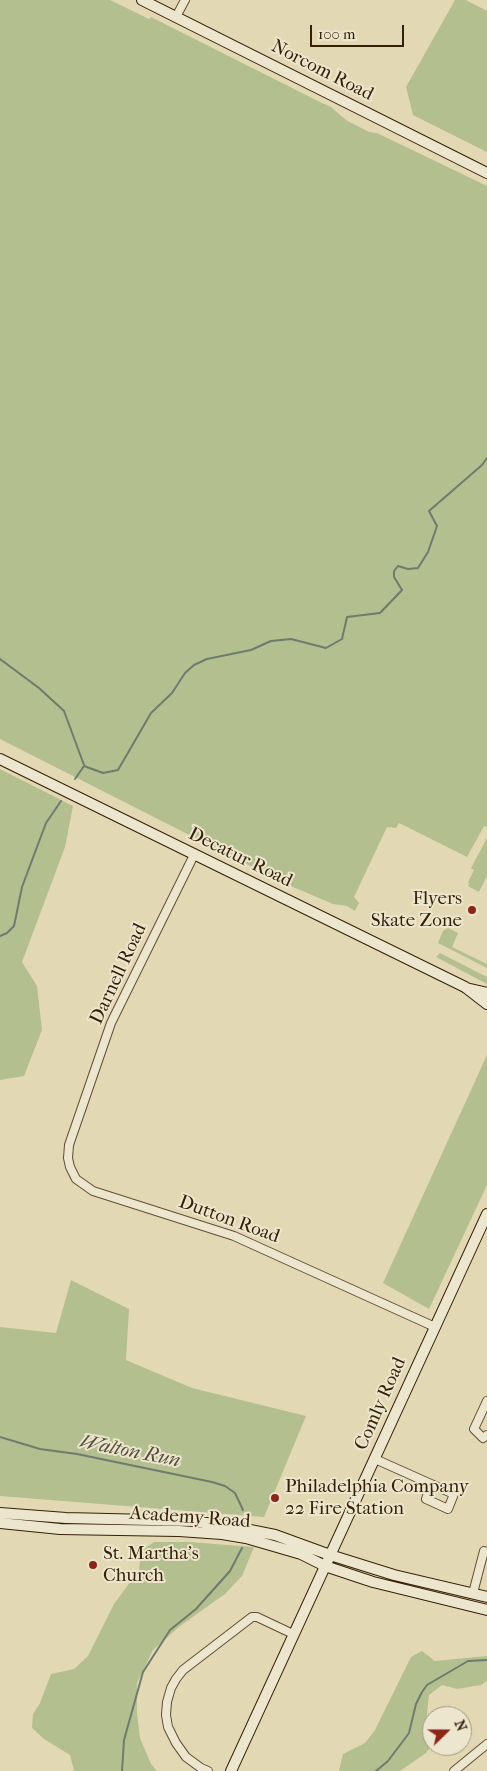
<!DOCTYPE html>
<html>
<head>
<meta charset="utf-8">
<style>
  body { margin:0 }
  #map { position:relative; width:487px; height:1771px; overflow:hidden; background:#e3d8b4; font-family:"IM FELL French Canon",serif }
  canvas { display:block }
  .north { position:absolute; left:422px; top:1706px; width:50px; height:50px; box-sizing:border-box; background:#ede6ce; border:1px solid #a3977e; border-radius:50%; rotate:68deg; font-size:14px; font-weight:700; line-height:20px; text-align:center; color:#352006 }
  .north::after { content:''; display:block; margin:auto; width:18px; height:22px; background:#8f2418; clip-path:polygon(50% 0,100% 100%,50% 72%,0 100%) }
  .scale { position:absolute; left:310px; top:25px; width:94px; height:22px; box-sizing:border-box; border:2px solid #352006; border-top:0; padding-left:6px; font-size:15px; line-height:18px; white-space:nowrap; color:#352006; -webkit-text-stroke:4px #ede6ce; paint-order:stroke }
</style>
</head>
<body>
<div id="map">
<canvas width="487" height="1771"></canvas>
<div class="north">N</div>
<div class="scale">100 m</div>
</div>
<script>
const g = document.querySelector('canvas').getContext('2d');
g.lineJoin = 'round';
function paint(path, color) { g.fillStyle = color; g.fill(path, 'evenodd'); }
const shape = rows => new Path2D(rows.map(r => 'M' + r).join(''));
function strokePath(path, color, width, dash) { g.strokeStyle = color; g.lineWidth = width; g.lineCap = dash ? 'butt' : 'round'; g.setLineDash(dash || []); g.stroke(path); }
function write(font, color, halo, rows, align = 'center') {
  g.font = font + ' "IM FELL French Canon",serif'; g.lineWidth = 4; g.setLineDash([]); g.textBaseline = 'middle'; g.strokeStyle = halo; g.fillStyle = color; for (const [text, x, y, turn = 0] of rows) {
    g.save(); g.translate(x, y); g.rotate((+turn || 0) * Math.PI / 180); g.textAlign = isNaN(turn) ? turn : align; if (halo) g.strokeText(text, 0, 0); g.fillText(text, 0, 0); g.restore();
  }
}
paint(shape([
  [0,0,110,0,149,19,151,17,320,102,331,107,346,120,369,132,377,133,487,186,487,827,484,826,467,857,399,823,396,828,387,827,354,897,359,903,355,911,347,906,333,904,286,884,0,739],
  [455,0,466,0,487,11,487,152,413,115,406,87],
  [0,769,73,806,65,847,22,962,37,986,42,1030,24,1076,0,1080],
  [487,838,487,876,479,892,468,886,469,884,468,882,474,870,471,868],
  [448,928,458,933,452,947,487,964,487,968,438,943,443,931],
  [440,953,487,977,487,984,436,957],
  [487,1055,487,1185,429,1309,383,1283],
  [71,1280,129,1309,126,1360,192,1388,306,1416,264,1517,0,1496,0,1327,56,1333],
  [154,1542,189,1542,254,1547,242,1576,225,1594,180,1626,153,1650,137,1683,137,1713,140,1738,151,1764,157,1771,74,1771,70,1755,44,1739,32,1728,33,1714,40,1703,51,1674,74,1669,88,1656,114,1604,139,1570,141,1551],
  [422,1651,435,1661,487,1656,487,1681,481,1685,457,1689,442,1685,429,1695,427,1713,428,1726,432,1728,432,1745,426,1753,400,1771,339,1771,343,1754,365,1743,375,1730,411,1657]
]), '#b3bf8e');
strokePath(shape([
  [0,659,39,688,64,711,84,765],
  [84,766,103,773,118,770,151,713,172,693,185,673,194,665,207,659,251,650,271,641,291,639,326,648,342,639,347,617,380,613,402,590,394,577,394,571,398,566,408,569,418,568,428,552,437,526,429,511,482,465,487,458],
  [75,779,84,766],
  [0,936,7,933,14,926,22,887,46,823,61,801],
  [0,1437,40,1449,77,1454,212,1482,225,1486,235,1493,243,1510],
  [122,1771,124,1740,143,1672,170,1630,196,1609,230,1571,242,1548],
  [376,1771,388,1761,409,1733,416,1704,422,1692,427,1685,468,1661,487,1660]
]), '#707b6f', 2);
const street = shape([
  [176,17,185,0],
  [194,855,111,1023,69,1145,68,1158,70,1167,76,1179,93,1191,234,1236,435,1327],
  [487,1401,474,1429,483,1438,487,1435],
  [375,1459,431,1484],
  [431,1484,454,1494,448,1509,426,1499,431,1484],
  [473,1593,484,1551,487,1552],
  [208,1771,201,1768,186,1757,176,1743,168,1727,166,1715,167,1702,171,1688,176,1679,183,1670,252,1617,257,1617,293,1634],
  [454,1771,487,1744]
]);
const secondary = shape([
  [142,0,487,173],
  [0,759,465,987,487,1004],
  [466,988,487,993],
  [0,1513,66,1518,193,1521,240,1528,275,1535,330,1555,394,1575,487,1597],
  [0,1523,60,1529,179,1531,222,1534,246,1538,301,1554,325,1566,373,1582,487,1610],
  [231,1771,487,1214]
]);
strokePath(street, '#604e32', 10);
strokePath(secondary, '#352006', 12);
strokePath(street, '#ede6ce', 8);
strokePath(secondary, '#ede6ce', 10);
for (const [x, y, r, color] of [
  [472,910,5,"#8f2418"],
  [275,1498,5,"#8f2418"],
  [93,1565,5,"#8f2418"]
]) { const dot = new Path2D(); dot.arc(x, y, r, 0, 2 * Math.PI); g.fillStyle = color; g.fill(dot); strokePath(dot, '#ede6ce', 2); }
write('19px', '#352006', '#ede6ce', [
  ["Norcom Road",322,71,27],
  ["Decatur Road",240,858,26],
  ["Darnell Road",119,974,-65],
  ["Dutton Road",229,1220,20],
  ["Comly Road",381,1404,-66],
  ["Academy Road",190,1518,4]
]);
write('19px', '#352006', '#ede6ce', [
  ["Flyers",462,899,"right"],
  ["Skate Zone",462,921,"right"],
  ["Philadelphia Company",285,1487],
  ["22 Fire Station",285,1509],
  ["St. Martha's",103,1554],
  ["Church",103,1576]
], 'left');
write('italic 20px', '#524e3b', '#ede6ce', [
  ["Walton Run",130,1452,11]
]);
</script>
</body>
</html>
